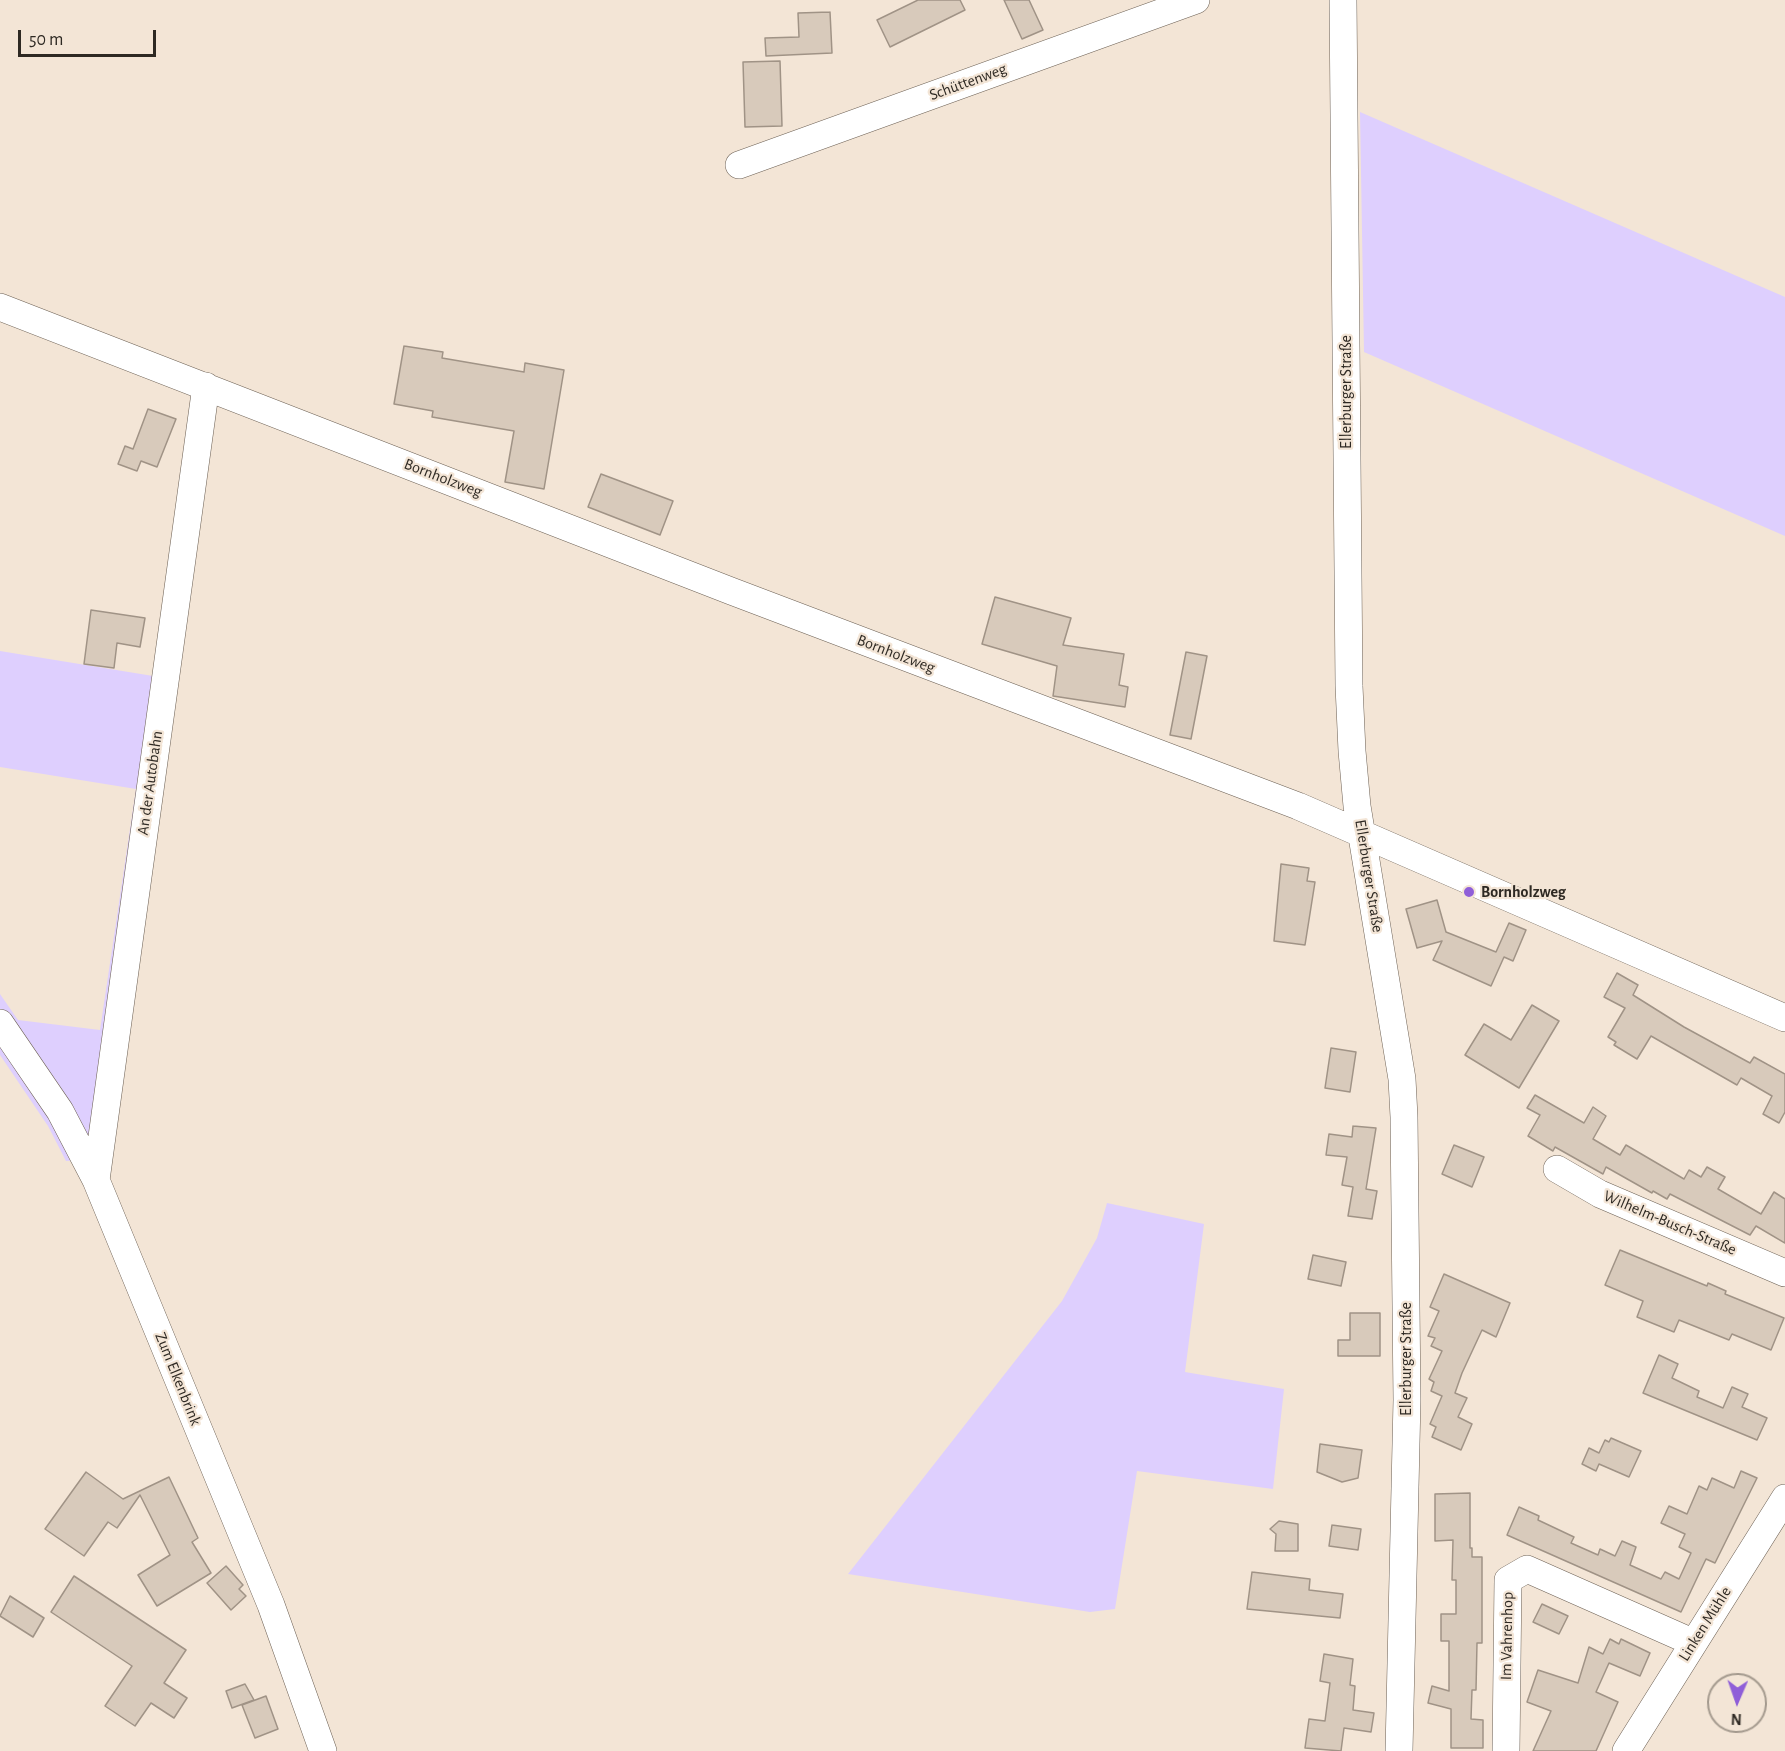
<!DOCTYPE html>
<html>
<head>
<meta charset="utf-8">
<style>
  body { margin:0 }
  #map { position:relative; width:1785px; height:1751px; overflow:hidden; background:#f3e5d6; font-family:"Alegreya Sans",sans-serif }
  canvas { display:block }
  .north { position:absolute; left:1707px; top:1673px; width:60px; height:60px; box-sizing:border-box; background:#f3e5d6; border:2px solid #a49a8e; border-radius:50%; rotate:182deg; font-size:16px; font-weight:700; line-height:24px; text-align:center; color:#2e2923 }
  .north::after { content:''; display:block; margin:auto; width:21px; height:27px; background:#8f5ed8; clip-path:polygon(50% 0,100% 100%,50% 72%,0 100%) }
  .scale { position:absolute; left:18px; top:30px; width:138px; height:27px; box-sizing:border-box; border:3px solid #2e2923; border-top:0; padding-left:8px; font-size:18px; line-height:21px; white-space:nowrap; color:#2e2923; -webkit-text-stroke:4px #f3e5d6; paint-order:stroke }
</style>
</head>
<body>
<div id="map">
<canvas width="1785" height="1751"></canvas>
<div class="north">N</div>
<div class="scale">50 m</div>
</div>
<script>
const g = document.querySelector('canvas').getContext('2d');
g.lineJoin = 'round';
function paint(path, color) { g.fillStyle = color; g.fill(path, 'evenodd'); }
const shape = rows => new Path2D(rows.map(r => 'M' + r).join(''));
function strokePath(path, color, width, dash) { g.strokeStyle = color; g.lineWidth = width; g.lineCap = dash ? 'butt' : 'round'; g.setLineDash(dash || []); g.stroke(path); }
function write(font, color, halo, rows, align = 'center') {
  g.font = font + ' "Alegreya Sans",sans-serif'; g.lineWidth = 4.5; g.setLineDash([]); g.textBaseline = 'middle'; g.strokeStyle = halo; g.fillStyle = color; for (const [text, x, y, turn = 0] of rows) {
    g.save(); g.translate(x, y); g.rotate((+turn || 0) * Math.PI / 180); g.textAlign = isNaN(turn) ? turn : align; if (halo) g.strokeText(text, 0, 0); g.fillText(text, 0, 0); g.restore();
  }
}
paint(shape([
  [1360,112,1785,297,1785,536,1364,352],
  [196,393,221,402,213,411,102,1159,66,1161,48,1126,0,1055,0,994,18,1020,100,1030,136,789,0,767,0,651,153,676],
  [1107,1203,1204,1224,1185,1372,1284,1389,1273,1489,1137,1471,1115,1609,1090,1612,848,1574,1062,1301,1097,1238]
]), '#decffe');
const building = shape([
  [918,0,960,0,965,10,890,47,877,20,918,0],
  [1004,0,1029,0,1043,30,1022,39,1004,0],
  [830,12,832,53,766,56,765,38,799,37,798,13,830,12],
  [780,61,782,126,745,127,743,62,780,61],
  [404,346,443,352,442,358,524,372,525,363,564,370,544,489,505,482,514,431,432,417,433,411,394,404,404,346],
  [148,409,176,419,157,467,141,461,137,471,118,464,125,446,133,449,148,409],
  [601,474,673,501,660,535,588,507,601,474],
  [995,597,1071,618,1063,645,1124,654,1119,685,1128,687,1125,707,1053,696,1057,666,982,644,995,597],
  [91,610,145,618,140,647,117,643,114,668,84,664,91,610],
  [1186,652,1207,656,1191,739,1170,735,1186,652],
  [1281,864,1309,868,1307,881,1315,882,1305,945,1274,941,1281,864],
  [1437,900,1446,932,1496,952,1509,923,1526,930,1513,961,1504,957,1491,986,1433,960,1442,941,1417,948,1406,909,1437,900],
  [1617,973,1638,985,1633,995,1684,1027,1750,1063,1754,1057,1785,1074,1785,1112,1779,1123,1763,1114,1772,1096,1741,1078,1737,1085,1651,1036,1637,1059,1614,1045,1616,1042,1608,1037,1625,1008,1604,997,1617,973],
  [1532,1005,1559,1021,1519,1088,1465,1055,1484,1024,1511,1040,1532,1005],
  [1331,1048,1356,1052,1350,1092,1325,1088,1331,1048],
  [1535,1095,1584,1123,1593,1107,1606,1116,1593,1139,1620,1155,1626,1145,1684,1179,1689,1170,1701,1177,1707,1167,1725,1177,1718,1189,1761,1214,1774,1192,1785,1199,1785,1243,1756,1226,1750,1235,1670,1194,1667,1199,1653,1191,1652,1193,1606,1167,1603,1174,1555,1147,1553,1151,1528,1136,1540,1115,1527,1108,1535,1095],
  [1353,1126,1376,1128,1366,1189,1377,1191,1372,1219,1348,1216,1353,1187,1342,1185,1347,1157,1326,1155,1329,1134,1352,1137,1353,1126],
  [1454,1145,1484,1157,1472,1187,1442,1174,1454,1145],
  [1620,1250,1707,1286,1708,1283,1726,1291,1725,1294,1784,1318,1771,1350,1732,1334,1729,1340,1679,1320,1674,1332,1637,1317,1643,1301,1605,1285,1620,1250],
  [1313,1255,1346,1262,1341,1286,1308,1279,1313,1255],
  [1444,1274,1510,1303,1496,1337,1482,1330,1462,1373,1455,1393,1467,1398,1458,1417,1472,1424,1461,1450,1432,1437,1436,1427,1430,1424,1442,1396,1431,1391,1434,1382,1429,1379,1442,1351,1431,1346,1435,1338,1428,1336,1439,1311,1430,1307,1444,1274],
  [1350,1313,1380,1313,1380,1356,1338,1356,1338,1340,1350,1340,1350,1313],
  [1659,1355,1678,1364,1672,1378,1699,1391,1697,1397,1723,1408,1732,1387,1748,1394,1742,1407,1767,1418,1757,1440,1643,1393,1659,1355],
  [1611,1438,1641,1451,1629,1477,1599,1464,1596,1471,1582,1464,1589,1448,1599,1453,1605,1440,1609,1442,1611,1438],
  [1320,1444,1362,1450,1358,1478,1342,1482,1317,1472,1320,1444],
  [1741,1471,1757,1478,1715,1563,1706,1559,1681,1612,1507,1535,1519,1507,1539,1516,1538,1520,1574,1537,1571,1543,1598,1555,1600,1549,1615,1556,1622,1541,1636,1547,1630,1565,1661,1579,1665,1572,1679,1579,1691,1553,1679,1547,1685,1534,1661,1523,1669,1506,1687,1514,1699,1486,1707,1490,1712,1478,1734,1488,1741,1471],
  [86,1472,123,1499,169,1477,198,1538,192,1542,211,1573,157,1606,138,1575,170,1555,140,1495,117,1528,108,1522,84,1556,45,1529,86,1472],
  [1470,1493,1470,1548,1472,1548,1472,1557,1482,1557,1482,1643,1477,1643,1476,1690,1472,1690,1471,1719,1483,1720,1483,1748,1451,1748,1451,1709,1428,1703,1432,1686,1449,1691,1449,1641,1441,1641,1441,1614,1456,1614,1456,1580,1452,1580,1453,1540,1435,1541,1435,1494,1470,1493],
  [1279,1521,1298,1524,1298,1551,1275,1551,1276,1534,1270,1529,1279,1521],
  [1332,1525,1361,1529,1358,1550,1329,1546,1332,1525],
  [226,1566,243,1585,239,1589,246,1596,231,1610,207,1583,226,1566],
  [1252,1572,1310,1579,1309,1590,1343,1594,1340,1618,1247,1609,1252,1572],
  [74,1576,186,1650,164,1683,187,1698,174,1718,151,1703,135,1726,105,1706,132,1666,51,1612,74,1576],
  [10,1596,44,1618,33,1637,0,1616,10,1596],
  [1542,1604,1568,1616,1559,1634,1533,1622,1542,1604],
  [1610,1639,1619,1644,1621,1639,1650,1653,1640,1676,1609,1663,1596,1692,1618,1702,1596,1751,1533,1751,1551,1711,1527,1702,1538,1670,1578,1683,1589,1647,1603,1654,1610,1639],
  [1324,1654,1353,1659,1350,1685,1355,1686,1353,1710,1374,1713,1371,1732,1344,1728,1341,1751,1305,1748,1309,1719,1325,1721,1330,1683,1320,1681,1324,1654],
  [245,1684,254,1700,232,1708,226,1691,245,1684],
  [266,1696,278,1729,255,1738,242,1705,266,1696]
]);
paint(building, '#d8cabb');
strokePath(building, '#a09386', 1.5);
const minor = shape([
  [1343,0,1349,686,1352,751,1357,806,1402,1079,1404,1117,1407,1400,1399,1751],
  [739,165,1196,0],
  [0,307,731,591,1298,806,1785,1018],
  [0,1023,60,1111,96,1180,271,1605,323,1751],
  [1557,1169,1600,1194,1785,1273],
  [96,1180,206,386],
  [1506,1751,1508,1580,1527,1569,1692,1642],
  [1626,1751,1785,1498]
]);
strokePath(minor, '#6d6155', 28);
strokePath(minor, '#fff', 27);
for (const [x, y, r, color] of [
  [1469,892,6,"#8f5ed8"]
]) { const dot = new Path2D(); dot.arc(x, y, r, 0, 2 * Math.PI); g.fillStyle = color; g.fill(dot); strokePath(dot, '#f3e5d6', 2); }
write('16px', '#2e2923', '#f3e5d6', [
  ["Schüttenweg",968,82,-20],
  ["Ellerburger Straße",1346,392,-90],
  ["Bornholzweg",443,478,21],
  ["Bornholzweg",896,654,21],
  ["An der Autobahn",150,783,-82],
  ["Ellerburger Straße",1369,876,81],
  ["Wilhelm-Busch-Straße",1670,1223,23],
  ["Ellerburger Straße",1406,1359,-90],
  ["Zum Elkenbrink",178,1379,68],
  ["Linken Mühle",1705,1624,-58],
  ["Im Vahrenhop",1507,1636,-89]
]);
write('bold 16px', '#2e2923', '#f3e5d6', [
  ["Bornholzweg",1481,892]
], 'left');
</script>
</body>
</html>
